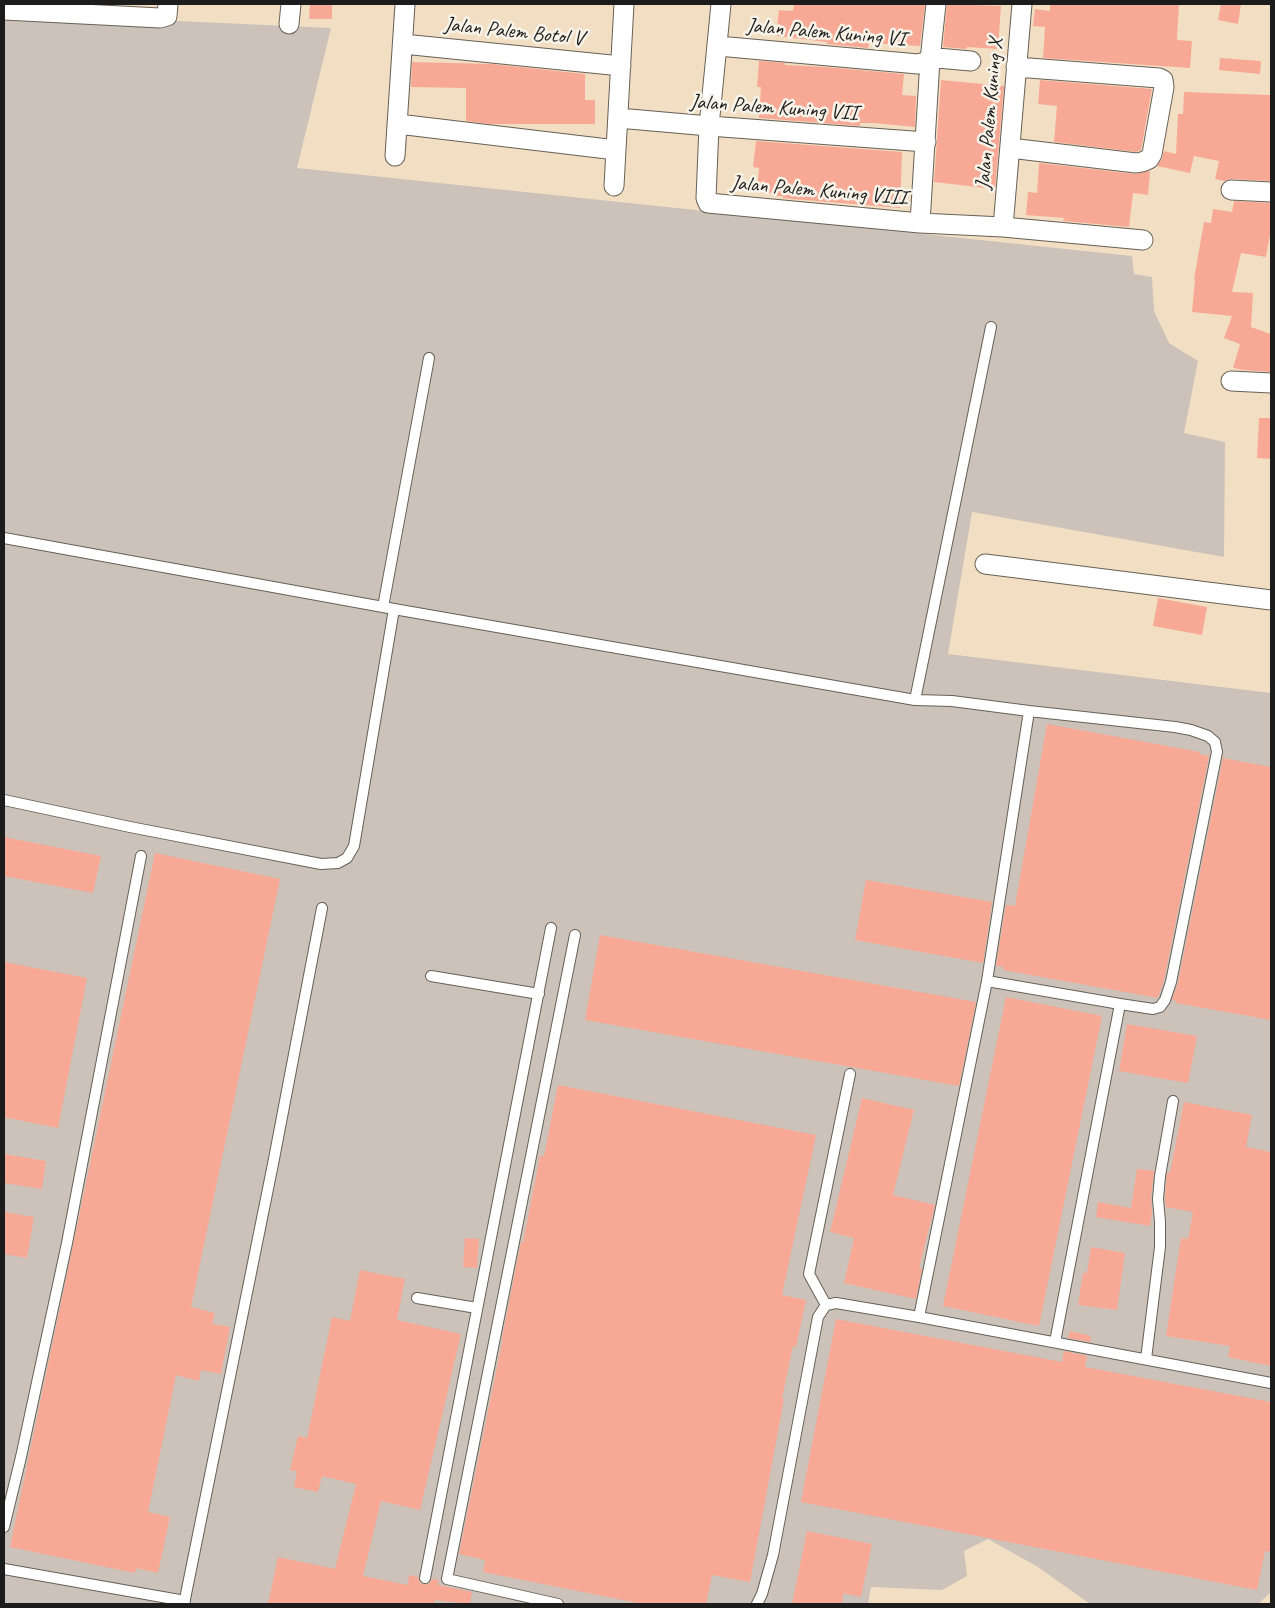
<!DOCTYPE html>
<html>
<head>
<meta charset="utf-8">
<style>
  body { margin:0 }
  #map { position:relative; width:1275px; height:1608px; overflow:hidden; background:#f2dfc3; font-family:Caveat,sans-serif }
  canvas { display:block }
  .frame { position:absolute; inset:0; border:5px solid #1c1c1c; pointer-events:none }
</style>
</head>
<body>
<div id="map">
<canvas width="1275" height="1608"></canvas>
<div class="frame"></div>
</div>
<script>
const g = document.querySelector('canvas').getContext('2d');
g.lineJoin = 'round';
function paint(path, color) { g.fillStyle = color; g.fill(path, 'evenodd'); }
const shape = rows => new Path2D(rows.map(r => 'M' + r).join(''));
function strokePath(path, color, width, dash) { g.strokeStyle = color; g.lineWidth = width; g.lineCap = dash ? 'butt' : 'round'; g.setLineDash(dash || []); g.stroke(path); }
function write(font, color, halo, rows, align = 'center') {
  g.font = font + ' Caveat,sans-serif'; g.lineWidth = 5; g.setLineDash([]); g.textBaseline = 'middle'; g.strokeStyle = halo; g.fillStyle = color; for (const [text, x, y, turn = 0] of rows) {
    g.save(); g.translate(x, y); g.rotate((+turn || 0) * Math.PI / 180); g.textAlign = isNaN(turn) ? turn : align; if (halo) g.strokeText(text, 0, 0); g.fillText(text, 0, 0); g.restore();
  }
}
paint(shape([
  [4,13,331,28,297,168,1132,256,1134,274,1152,277,1154,311,1169,343,1198,361,1184,433,1225,442,1224,557,972,512,948,654,1271,693,1271,1592,1258,1604,1090,1604,1038,1567,988,1539,964,1551,967,1576,942,1590,871,1587,868,1604,4,1604]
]), '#ccc2b9');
paint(shape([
  [310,4,332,4,332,19,309,19],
  [794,4,925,4,920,46,869,43,868,48,827,44,827,42,776,36,779,10,793,11],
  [947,4,1001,6,998,49,967,47,966,49,943,47],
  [1050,4,1179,4,1177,40,1192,41,1190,68,1043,58,1045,27,1033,26,1035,9,1050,11],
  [1221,4,1241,4,1238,24,1218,20],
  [1220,58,1261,61,1260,74,1219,70],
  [759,61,785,63,785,65,825,67,904,74,902,95,916,96,915,127,874,123,860,123,860,126,759,118,761,87,757,87],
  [412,62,492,64,585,74,585,100,595,100,595,124,489,124,466,121,466,88,411,87],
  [941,80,1004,86,995,189,934,182],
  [1040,80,1152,89,1141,150,1136,152,1054,142,1057,106,1038,104],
  [1184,92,1271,95,1271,181,1232,179,1225,181,1215,179,1219,161,1194,156,1190,173,1157,166,1162,159,1164,151,1176,154,1178,114,1183,114],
  [756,141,902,152,900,208,793,199,783,198,783,196,772,196,772,193,757,192,759,168,753,167],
  [1039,163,1135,174,1150,171,1148,195,1133,193,1129,227,1063,221,1064,218,1026,215,1028,192,1037,193],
  [1234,201,1271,203,1271,229,1266,257,1241,253,1232,292,1253,293,1251,327,1271,334,1271,366,1270,372,1243,370,1233,368,1240,344,1224,338,1232,316,1192,312,1195,279,1194,279,1204,222,1211,223,1213,209,1232,212],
  [1259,418,1271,418,1271,459,1257,458],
  [1158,598,1207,607,1202,635,1153,626],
  [1047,724,1200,752,1200,754,1209,756,1164,980,1158,998,1003,970,1004,967,996,966,1006,905,1015,906],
  [1223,758,1271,767,1271,1020,1176,1003,1176,1001,1172,1000,1178,983],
  [4,837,101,856,93,893,4,876],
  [155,853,280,879,191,1307,215,1313,212,1324,230,1327,221,1374,201,1370,199,1381,176,1375,148,1512,170,1517,158,1573,136,1568,135,1573,10,1547],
  [866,880,992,902,983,963,855,940],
  [600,935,976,1002,959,1086,585,1020],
  [4,962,87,978,58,1128,4,1117],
  [1006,997,1102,1016,1039,1326,943,1306],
  [1127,1024,1197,1036,1188,1083,1119,1071],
  [558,1085,816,1135,782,1295,806,1300,796,1347,793,1346,782,1398,784,1399,750,1582,712,1575,706,1604,643,1604,483,1572,485,1560,459,1554,503,1338,502,1338,521,1242,523,1243,540,1156,544,1156],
  [862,1098,914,1110,893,1195,935,1205,919,1268,922,1269,916,1299,844,1283,854,1238,830,1232],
  [1184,1102,1252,1115,1246,1147,1271,1152,1271,1366,1228,1357,1230,1346,1166,1336,1181,1238,1188,1239,1193,1212,1166,1207,1165,1199,1167,1173,1170,1173],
  [4,1154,46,1161,42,1189,4,1183],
  [1137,1169,1154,1171,1151,1198,1152,1212,1150,1226,1096,1217,1098,1202,1131,1208],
  [4,1212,34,1217,27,1258,4,1254],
  [465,1238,479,1239,477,1268,463,1267],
  [1091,1247,1125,1253,1117,1310,1078,1305,1083,1273,1087,1273],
  [360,1270,405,1279,397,1320,461,1334,420,1510,381,1501,363,1576,408,1585,409,1575,418,1577,420,1583,424,1585,430,1583,432,1579,439,1580,438,1585,472,1592,470,1604,435,1600,434,1604,268,1604,278,1557,335,1569,356,1484,322,1476,318,1492,294,1487,297,1471,290,1470,298,1436,307,1438,332,1317,350,1321],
  [836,1319,1062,1362,1064,1351,1087,1356,1085,1367,1271,1402,1271,1552,1265,1551,1257,1590,801,1502],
  [1070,1331,1091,1336,1090,1342,1068,1338],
  [807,1531,872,1544,861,1597,843,1593,842,1604,792,1604]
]), '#f8a996');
const lane = shape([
  [4,538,394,609,915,700,991,327],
  [383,607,429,358],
  [915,700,952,701,1029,711,987,981,919,1317],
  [4,800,130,827,321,864,338,863,347,858,354,846,394,609],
  [431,976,539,994],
  [987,981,1120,1004,1153,1009,1160,1007,1165,1000,1171,982,1217,752,1215,742,1208,736,1191,730,1175,727,1029,711],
  [417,1298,477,1308],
  [826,1305,809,1274,850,1074],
  [1055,1342,1120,1004],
  [1146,1359,1160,1247,1160,1222,1158,1199,1160,1176,1173,1101],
  [4,1527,21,1457,67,1243,141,856],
  [4,1569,185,1601],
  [425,1578,551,928],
  [184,1604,273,1164,322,908],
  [558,1604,447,1579,575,935],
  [757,1604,762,1594,773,1555,818,1317,826,1305,836,1303,919,1317,1271,1383]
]);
const street = shape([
  [721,4,709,126,706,198,708,203,920,223,1003,227,1143,240],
  [4,10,160,18,167,16,168,4],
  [289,24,291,4],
  [403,44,621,66],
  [718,46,918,64,937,58,971,61],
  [618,118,709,126,926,142],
  [398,124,616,150],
  [1010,148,1136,163,1142,162,1149,159,1152,154,1164,87,1163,80,1159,78,1016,67],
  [395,156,405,4],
  [614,186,624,4],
  [1231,190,1271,192],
  [920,223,930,60,936,4],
  [1003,227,1022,4],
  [1231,381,1271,383],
  [985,564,1271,600]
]);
strokePath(lane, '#676056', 12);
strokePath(street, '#676056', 21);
strokePath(lane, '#fff', 10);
strokePath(street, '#fff', 19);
write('21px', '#1c1c1c', '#f7f3e8', [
  ["Jalan Palem Botol V",514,32,6],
  ["Jalan Palem Kuning VI",826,33,5],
  ["Jalan Palem Kuning VII",774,108,4],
  ["Jalan Palem Kuning X",990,114,-85],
  ["Jalan Palem Kuning VIII",819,191,5]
]);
</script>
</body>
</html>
